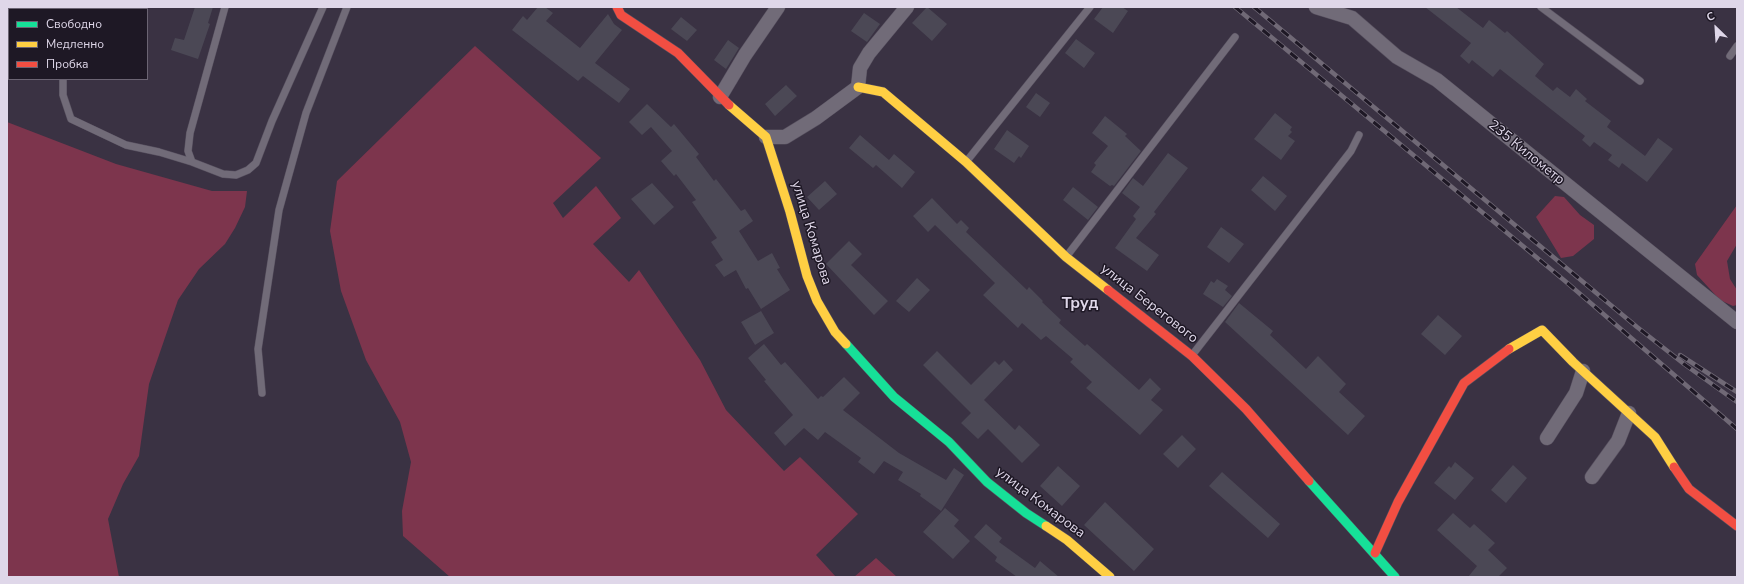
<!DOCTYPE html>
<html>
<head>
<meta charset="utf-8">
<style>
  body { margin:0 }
  #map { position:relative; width:1744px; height:584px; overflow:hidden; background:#3a3243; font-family:"Nunito Sans",sans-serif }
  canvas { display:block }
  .frame { position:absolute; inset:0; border:8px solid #dfd7e9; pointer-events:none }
  .legend { position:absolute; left:8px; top:8px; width:140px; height:72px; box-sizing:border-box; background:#1e1825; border:1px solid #6b6473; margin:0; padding:5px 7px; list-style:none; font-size:12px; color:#dfd7e9 }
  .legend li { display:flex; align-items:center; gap:8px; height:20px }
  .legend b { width:20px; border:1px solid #6b6473 }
  .north { position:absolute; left:1696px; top:8px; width:40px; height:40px; -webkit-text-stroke:3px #1e1825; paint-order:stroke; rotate:335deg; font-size:11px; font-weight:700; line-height:16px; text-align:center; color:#dfd7e9 }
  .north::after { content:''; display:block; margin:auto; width:14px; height:18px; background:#dfd7e9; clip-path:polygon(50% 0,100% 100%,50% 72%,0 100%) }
</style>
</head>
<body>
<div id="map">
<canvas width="1744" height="584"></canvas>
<div class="frame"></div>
<ul class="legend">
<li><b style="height:5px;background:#16e098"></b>Свободно</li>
<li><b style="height:5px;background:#ffcf43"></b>Медленно</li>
<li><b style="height:5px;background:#f24e42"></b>Пробка</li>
</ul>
<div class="north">С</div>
</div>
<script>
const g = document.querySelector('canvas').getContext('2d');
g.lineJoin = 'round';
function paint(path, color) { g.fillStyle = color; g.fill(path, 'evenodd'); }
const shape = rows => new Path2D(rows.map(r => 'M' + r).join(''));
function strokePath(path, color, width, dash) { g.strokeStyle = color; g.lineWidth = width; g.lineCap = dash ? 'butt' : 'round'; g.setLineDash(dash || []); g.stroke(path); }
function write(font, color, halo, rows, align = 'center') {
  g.font = font + ' "Nunito Sans",sans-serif'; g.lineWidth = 3; g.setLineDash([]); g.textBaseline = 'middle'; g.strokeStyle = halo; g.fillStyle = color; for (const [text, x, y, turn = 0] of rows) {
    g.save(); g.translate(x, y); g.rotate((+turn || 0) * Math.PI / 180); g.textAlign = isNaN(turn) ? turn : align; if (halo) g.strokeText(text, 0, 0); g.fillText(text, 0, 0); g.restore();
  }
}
paint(shape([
  [475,46,601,158,553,203,563,218,596,186,621,218,593,244,629,282,639,270,700,360,726,410,784,471,800,457,858,514,816,555,836,577,450,577,403,536,402,511,411,462,400,422,366,360,341,291,330,231,337,181],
  [7,122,116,164,212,191,247,191,245,207,235,228,225,244,199,269,178,300,149,384,139,456,123,484,108,519,119,577,7,577],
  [1555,196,1564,197,1580,215,1594,225,1594,239,1573,256,1561,258,1536,217],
  [1737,205,1737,244,1727,261,1730,279,1737,290,1737,305,1733,306,1720,300,1697,275,1695,264],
  [876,558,897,577,854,577]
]), '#7d354d');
paint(shape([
  [195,7,213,7,208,23,210,24,198,59,171,50,175,38,184,40],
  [538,7,545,7,553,13,546,21,580,48,608,14,614,24,622,30,595,63,630,89,619,103,583,76,578,81,512,30,523,16,527,20],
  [927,7,947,24,932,41,912,23],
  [1103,7,1122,7,1128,11,1113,33,1094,19],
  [1425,7,1456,7,1483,28,1489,20,1505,33,1507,31,1544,64,1535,76,1553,91,1557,87,1570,97,1576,89,1587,99,1585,101,1611,121,1607,127,1645,156,1658,138,1673,149,1647,182,1622,163,1619,168,1608,160,1612,155,1594,142,1590,147,1582,140,1585,136,1500,69,1493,77,1472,60,1469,64,1460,56,1471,43],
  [864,13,880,24,867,42,851,31],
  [681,17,697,30,687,41,671,29],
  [1076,39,1095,53,1084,68,1065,53],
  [728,40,739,48,726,69,714,60],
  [786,85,797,96,775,116,765,104],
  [1036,93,1050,103,1040,117,1026,107],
  [647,104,671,127,674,124,699,154,696,157,714,181,716,179,741,211,745,209,753,221,739,231,758,261,772,253,780,268,777,269,790,290,761,309,748,288,746,289,736,270,724,277,715,265,723,260,711,242,717,238,692,202,696,200,676,174,674,176,661,161,672,151,651,127,642,135,629,122],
  [1275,113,1292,127,1290,130,1292,132,1288,136,1295,141,1281,160,1254,139],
  [1105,116,1127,134,1125,136,1141,151,1114,186,1112,185,1110,186,1091,172,1096,165,1094,163,1108,146,1092,133],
  [1007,130,1029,146,1021,158,1019,156,1014,163,994,149],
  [860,135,889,160,894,154,915,172,902,188,876,165,873,168,849,148],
  [1168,153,1188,168,1154,212,1156,214,1136,238,1159,255,1147,271,1115,248,1136,219,1133,216,1140,207,1122,193,1133,178,1143,186],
  [1263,176,1287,196,1275,211,1251,190],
  [825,181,837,194,819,210,807,197],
  [652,183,674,207,654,225,631,199],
  [1073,187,1098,207,1088,220,1063,200],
  [932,198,957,224,961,220,969,228,966,232,1027,290,1029,287,1043,301,1042,302,1061,320,1059,323,1085,346,1087,344,1139,390,1150,378,1161,389,1151,400,1163,410,1140,435,1086,388,1092,382,1070,362,1073,359,1046,336,1041,340,1022,323,1018,328,983,295,995,283,935,225,928,232,913,216],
  [1221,227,1244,244,1229,263,1207,247],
  [849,241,862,254,851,265,888,301,874,315,826,264],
  [917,278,930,290,909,312,896,301],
  [1217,279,1228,286,1225,290,1232,296,1223,307,1203,294,1211,281,1214,283],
  [1239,303,1273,331,1270,335,1306,369,1318,356,1346,384,1339,392,1365,416,1348,435,1225,322],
  [761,311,774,333,755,345,741,322],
  [1438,315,1462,336,1445,355,1421,334],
  [764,344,781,365,785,362,818,399,821,396,823,397,844,377,860,393,843,410,899,453,946,480,954,468,964,475,941,511,920,496,921,494,898,480,903,472,884,461,874,474,858,462,861,458,825,432,818,440,804,428,785,446,774,433,793,415,764,381,766,380,748,358],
  [937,351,971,385,995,361,999,365,1004,360,1013,370,984,400,1015,430,1019,425,1040,445,1022,463,988,429,978,439,961,423,971,413,923,365],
  [1182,435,1196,449,1178,468,1163,454],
  [1455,462,1474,478,1455,500,1434,483,1449,466,1451,468],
  [1513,465,1527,478,1506,503,1491,490],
  [1058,466,1080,486,1062,506,1040,486],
  [1222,472,1280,524,1268,538,1209,486],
  [1105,502,1154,549,1134,571,1084,525],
  [945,508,959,520,954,526,970,541,953,559,923,532],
  [1453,513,1470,528,1474,524,1495,543,1488,550,1507,568,1498,577,1468,577,1477,566,1437,530],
  [986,524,1002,538,999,542,1035,568,1040,561,1059,577,1017,577,995,561,997,557,974,537]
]), '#4b4855');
const lane = shape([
  [225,7,190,133,188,151,192,162,223,174,236,175,248,170,256,163,272,121,323,7],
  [1541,7,1640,81],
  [79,9,79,7],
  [1730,56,1737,46],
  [63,79,63,95,71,119,126,145,159,152,192,162],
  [966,162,1090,7],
  [1066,257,1235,37],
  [1193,354,1351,151,1359,135],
  [262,393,258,349,279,210,306,113,347,7]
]);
const street = shape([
  [1316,7,1352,18,1397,57,1437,80,1737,322],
  [720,97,745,55,778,7],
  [766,137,785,137,816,118,858,87,860,68,869,53,907,7],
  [1547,438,1576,393,1583,371],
  [1592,477,1618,441,1629,413]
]);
const fast = shape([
  [846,344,894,397,949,442,987,482,1026,513,1046,526],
  [1309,481,1395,577]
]);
const slow = shape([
  [858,87,883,92,966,162,1066,257,1108,290],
  [729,105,766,137,790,212,807,276,817,301,835,332,846,344],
  [1509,349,1542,330,1573,362,1655,437,1674,467],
  [1046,526,1067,540,1110,577]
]);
const jam = shape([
  [617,7,621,15,678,53,729,105],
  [1108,290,1192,356,1246,409,1309,481],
  [1674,467,1689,489,1737,526],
  [1375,553,1398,502,1464,383,1509,349]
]);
strokePath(lane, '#57505f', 8);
strokePath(street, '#57505f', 15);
strokePath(fast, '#57505f', 10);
strokePath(slow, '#57505f', 10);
strokePath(jam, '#57505f', 10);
strokePath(lane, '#716b78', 7);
strokePath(street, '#716b78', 14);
strokePath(fast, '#16e098', 9);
strokePath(slow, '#ffcf43', 9);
strokePath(jam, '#f24e42', 9);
const rail = shape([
  [1235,7,1565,281,1737,429],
  [1254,7,1637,327,1684,364,1737,402],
  [1680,355,1737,392]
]);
strokePath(rail, '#706976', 4.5);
strokePath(rail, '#1e1825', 3, [9]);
write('14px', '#dfd7e9', '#1e1825', [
  ["235 Километр",1526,153,39],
  ["улица Комарова",811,233,73],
  ["улица Берегового",1149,304,38],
  ["улица Комарова",1040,503,37]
]);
write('bold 16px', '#dfd7e9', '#1e1825', [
  ["Труд",1080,304]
]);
</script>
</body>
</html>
